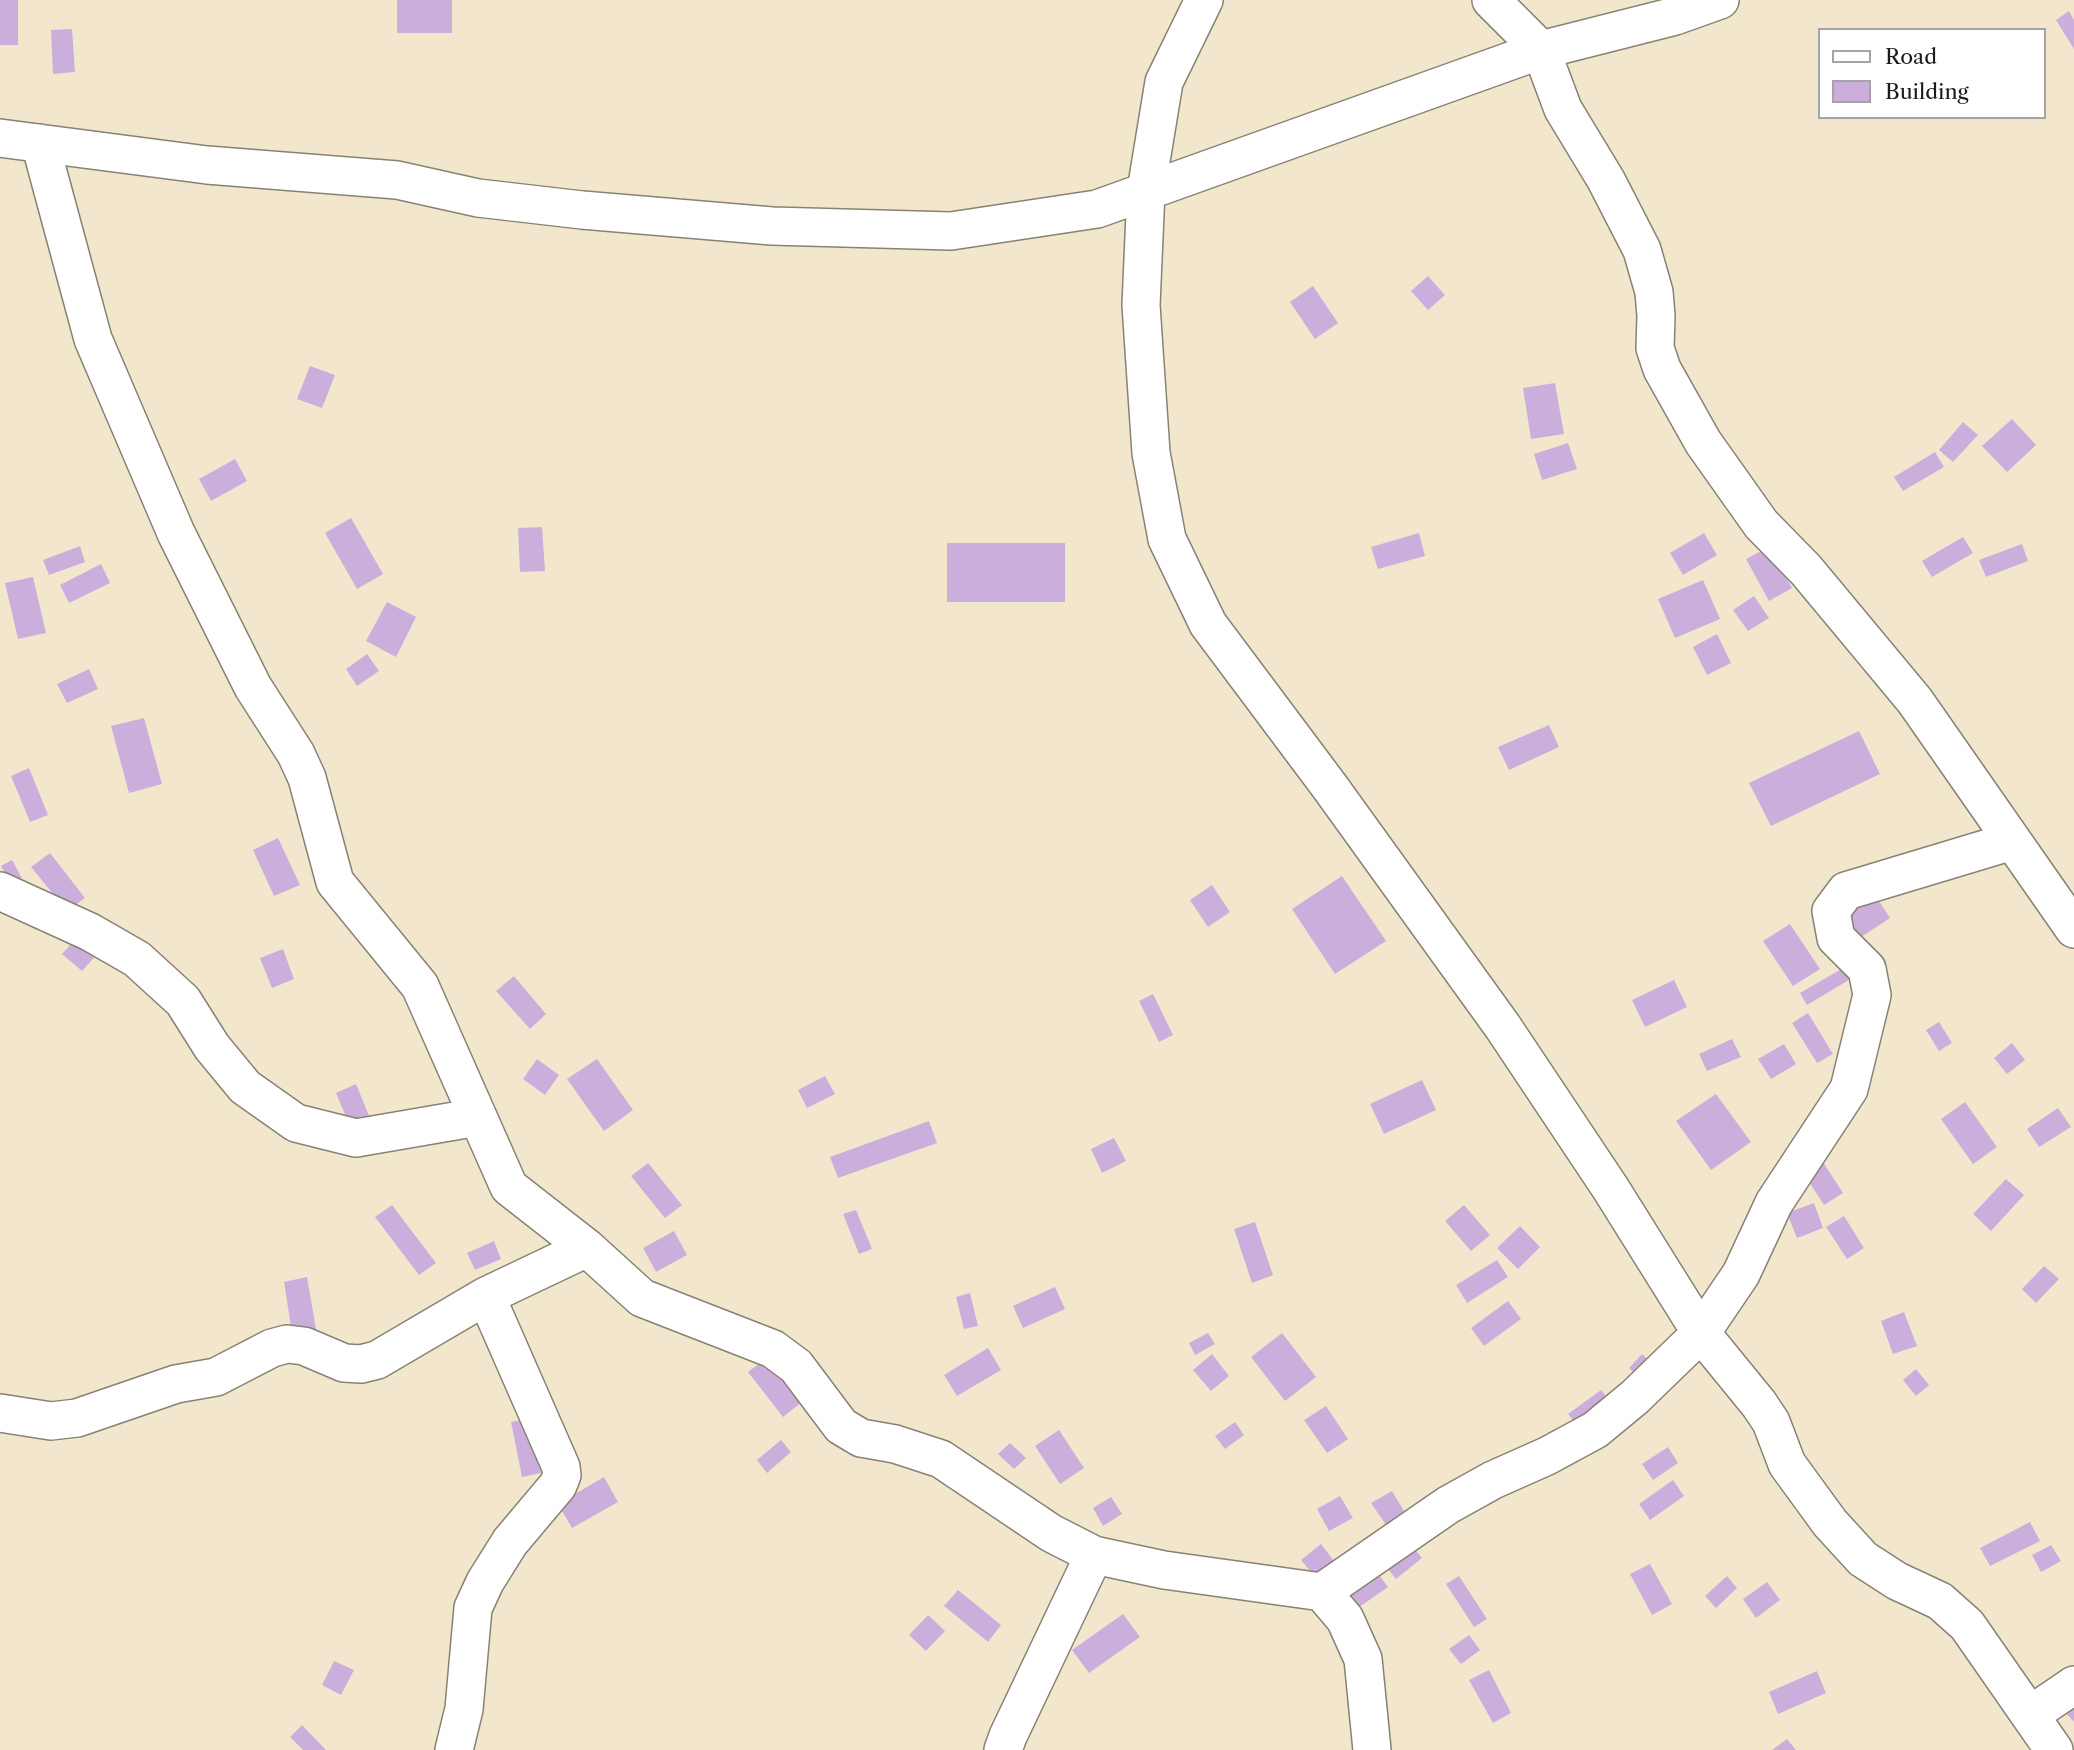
<!DOCTYPE html>
<html>
<head>
<meta charset="utf-8">
<style>
  body { margin:0 }
  #map { position:relative; width:2074px; height:1750px; overflow:hidden; background:#f2e7cd; font-family:"Libre Caslon Text",serif }
  canvas { display:block }
  .legend { position:absolute; left:1818px; top:28px; width:228px; height:91px; box-sizing:border-box; background:#fff; border:2px solid #a4a4a4; margin:0; padding:9px 12px; list-style:none; font-size:21px; color:#1c1c1c }
  .legend li { display:flex; align-items:center; gap:14px; height:35px }
  .legend b { width:35px; border:2px solid #a4a4a4 }
</style>
</head>
<body>
<div id="map">
<canvas width="2074" height="1750"></canvas>
<ul class="legend">
<li><b style="height:9px;background:#fff"></b>Road</li>
<li><b style="height:19px;background:#ccaedd"></b>Building</li>
</ul>
</div>
<script>
const g = document.querySelector('canvas').getContext('2d');
g.lineJoin = 'round';
function paint(path, color) { g.fillStyle = color; g.fill(path, 'evenodd'); }
const shape = rows => new Path2D(rows.map(r => 'M' + r).join(''));
function strokePath(path, color, width, dash) { g.strokeStyle = color; g.lineWidth = width; g.lineCap = dash ? 'butt' : 'round'; g.setLineDash(dash || []); g.stroke(path); }
paint(shape([
  [0,0,18,0,18,45,0,45],
  [397,0,452,0,452,33,397,33],
  [2069,11,2074,20,2074,49,2056,20],
  [72,29,75,72,53,74,51,30],
  [1428,276,1445,295,1428,310,1411,291],
  [1313,286,1338,323,1315,339,1290,302],
  [310,366,335,375,322,408,297,399],
  [1555,383,1564,434,1531,439,1523,388],
  [2012,419,2036,445,2007,472,1982,446],
  [1963,422,1978,435,1953,462,1939,450],
  [1568,443,1577,469,1542,480,1534,454],
  [1935,452,1944,467,1903,491,1894,477],
  [235,459,247,481,211,501,199,479],
  [351,518,383,574,357,589,325,533],
  [542,527,545,571,520,572,518,528],
  [1419,533,1425,556,1378,569,1371,547],
  [1704,533,1717,555,1683,575,1670,553],
  [1963,537,1973,553,1932,577,1922,561],
  [947,543,1065,543,1065,602,947,602],
  [2022,544,2028,561,1986,577,1979,560],
  [80,546,85,562,49,575,43,560],
  [1769,547,1792,588,1769,601,1746,559],
  [101,564,110,583,69,603,60,585],
  [33,577,46,633,18,639,5,583],
  [1703,580,1720,619,1675,638,1658,599],
  [1754,596,1769,618,1748,631,1733,610],
  [387,602,416,617,396,657,366,641],
  [1717,634,1731,663,1707,675,1693,647],
  [367,654,379,671,357,686,346,669],
  [89,669,98,689,67,703,57,684],
  [144,718,162,784,129,793,111,726],
  [1549,725,1559,747,1509,770,1498,747],
  [1859,731,1880,774,1771,826,1749,783],
  [29,768,48,815,30,822,11,776],
  [278,838,300,885,274,896,253,850],
  [50,853,85,898,67,911,31,867],
  [12,860,22,878,10,883,1,866],
  [1342,876,1386,941,1335,974,1292,909],
  [1212,885,1230,912,1208,927,1190,900],
  [1875,895,1890,918,1855,941,1839,918],
  [1790,924,1820,969,1793,986,1763,941],
  [78,936,98,953,82,971,62,954],
  [283,949,294,979,272,988,260,958],
  [1845,967,1852,978,1807,1005,1800,993],
  [514,976,546,1014,530,1029,496,991],
  [1674,980,1687,1007,1645,1027,1632,1000],
  [1153,994,1173,1035,1159,1042,1139,1001],
  [1808,1013,1833,1054,1817,1063,1792,1023],
  [1939,1022,1952,1043,1939,1051,1926,1030],
  [1732,1039,1741,1057,1707,1071,1699,1054],
  [2012,1043,2025,1060,2007,1074,1994,1058],
  [1784,1044,1796,1064,1771,1079,1758,1059],
  [537,1059,559,1075,545,1095,523,1079],
  [597,1059,633,1110,604,1131,567,1079],
  [825,1076,835,1094,807,1108,798,1090],
  [1422,1080,1436,1110,1384,1134,1370,1104],
  [356,1084,370,1118,350,1126,336,1093],
  [1716,1094,1751,1142,1711,1170,1676,1121],
  [1965,1102,1997,1147,1973,1164,1941,1119],
  [2058,1108,2071,1127,2039,1147,2027,1129],
  [929,1121,937,1143,838,1178,830,1157],
  [1114,1138,1126,1161,1102,1173,1091,1149],
  [1821,1159,1843,1193,1824,1205,1802,1171],
  [648,1163,682,1205,665,1218,631,1176],
  [2006,1179,2024,1195,1991,1231,1973,1214],
  [1814,1203,1823,1228,1797,1238,1787,1213],
  [392,1205,436,1263,419,1275,375,1217],
  [1464,1205,1490,1235,1471,1251,1445,1221],
  [856,1210,872,1249,859,1254,843,1214],
  [1844,1216,1864,1248,1847,1259,1826,1227],
  [1255,1222,1273,1275,1252,1283,1234,1229],
  [1520,1226,1540,1247,1518,1269,1497,1248],
  [674,1231,687,1255,656,1272,643,1248],
  [494,1241,501,1259,475,1270,467,1253],
  [1497,1260,1508,1277,1467,1303,1456,1285],
  [2044,1266,2059,1279,2036,1303,2022,1289],
  [307,1277,316,1329,292,1333,284,1282],
  [1055,1287,1065,1309,1023,1328,1013,1306],
  [970,1293,978,1326,964,1329,956,1297],
  [1508,1301,1521,1319,1484,1346,1471,1328],
  [1904,1312,1917,1346,1893,1354,1881,1321],
  [1208,1333,1215,1344,1195,1355,1189,1343],
  [1282,1333,1316,1377,1285,1401,1251,1357],
  [988,1348,1001,1370,957,1396,944,1375],
  [772,1354,807,1398,783,1417,748,1372],
  [1212,1354,1229,1376,1211,1391,1193,1370],
  [1642,1354,1658,1369,1645,1383,1629,1368],
  [1916,1369,1929,1385,1916,1396,1903,1380],
  [1601,1390,1616,1409,1583,1433,1568,1414],
  [1326,1406,1348,1439,1327,1453,1304,1420],
  [530,1418,541,1473,522,1477,511,1422],
  [1235,1422,1244,1435,1225,1449,1215,1436],
  [1059,1430,1084,1468,1060,1484,1035,1446],
  [781,1440,791,1452,767,1473,757,1460],
  [1010,1443,1026,1458,1014,1469,998,1454],
  [1668,1447,1678,1463,1653,1480,1642,1464],
  [604,1477,618,1502,572,1528,558,1504],
  [1673,1480,1684,1496,1650,1520,1639,1504],
  [1392,1491,1407,1516,1388,1528,1371,1503],
  [1340,1496,1353,1518,1329,1531,1317,1509],
  [1111,1497,1122,1514,1103,1526,1093,1508],
  [2030,1522,2040,1541,1990,1566,1980,1548],
  [1410,1543,1422,1558,1396,1579,1384,1564],
  [1321,1544,1334,1561,1315,1577,1301,1560],
  [2051,1545,2061,1561,2041,1572,2032,1555],
  [1650,1564,1672,1604,1652,1615,1630,1574],
  [1374,1568,1388,1587,1355,1610,1340,1591],
  [1459,1576,1487,1619,1474,1627,1446,1584],
  [1727,1576,1737,1588,1716,1608,1705,1596],
  [1767,1582,1780,1600,1756,1618,1743,1599],
  [958,1590,1001,1625,988,1642,944,1606],
  [1123,1614,1140,1637,1089,1673,1072,1650],
  [928,1615,945,1631,926,1651,909,1635],
  [1469,1635,1480,1650,1461,1664,1449,1649],
  [334,1661,354,1670,341,1695,322,1685],
  [1489,1670,1511,1713,1493,1723,1469,1680],
  [1817,1671,1826,1693,1778,1714,1769,1692],
  [2074,1698,2074,1722,2062,1709],
  [302,1725,326,1750,303,1750,290,1737],
  [1787,1739,1796,1750,1772,1750]
]), '#ccaedd');
const street = shape([
  [1204,0,1164,82,1146,191,1141,305,1151,453,1167,539,1208,624,1330,787,1503,1027,1611,1189,1701,1333,1759,1404,1771,1422,1787,1464,1830,1523,1863,1559,1897,1581,1940,1601,1967,1625,2054,1750],
  [1491,0,1541,50,1563,109,1606,180,1642,250,1654,292,1656,316,1655,348,1662,369,1703,442,1761,524,1806,570,1915,701,2074,929],
  [0,138,207,165,397,180,478,198,582,210,772,226,951,231,1097,209,1541,50,1675,16,1720,0],
  [40,143,93,339,176,533,253,687,296,754,307,778,335,882,420,986,509,1187,587,1248,642,1298,773,1349,796,1366,841,1426,861,1438,895,1444,941,1459,1051,1533,1094,1555,1164,1570,1322,1592,1345,1619,1363,1659,1372,1750],
  [0,891,90,932,137,959,183,1001,212,1047,245,1087,296,1123,356,1138,478,1117],
  [0,1413,51,1421,77,1418,176,1384,216,1377,272,1348,287,1344,304,1346,344,1363,361,1364,377,1360,486,1296,587,1248],
  [1322,1592,1448,1505,1493,1480,1547,1456,1595,1430,1635,1397,1701,1333,1741,1274,1774,1203,1849,1089,1872,995,1867,969,1836,938,1831,911,1846,891,2012,841],
  [2030,1715,2074,1685],
  [454,1750,464,1709,473,1608,485,1582,510,1542,558,1485,562,1475,561,1467,486,1296],
  [1003,1750,1008,1736,1094,1555]
]);
strokePath(street, '#878274', 40);
strokePath(street, '#fff', 37);
</script>
</body>
</html>
